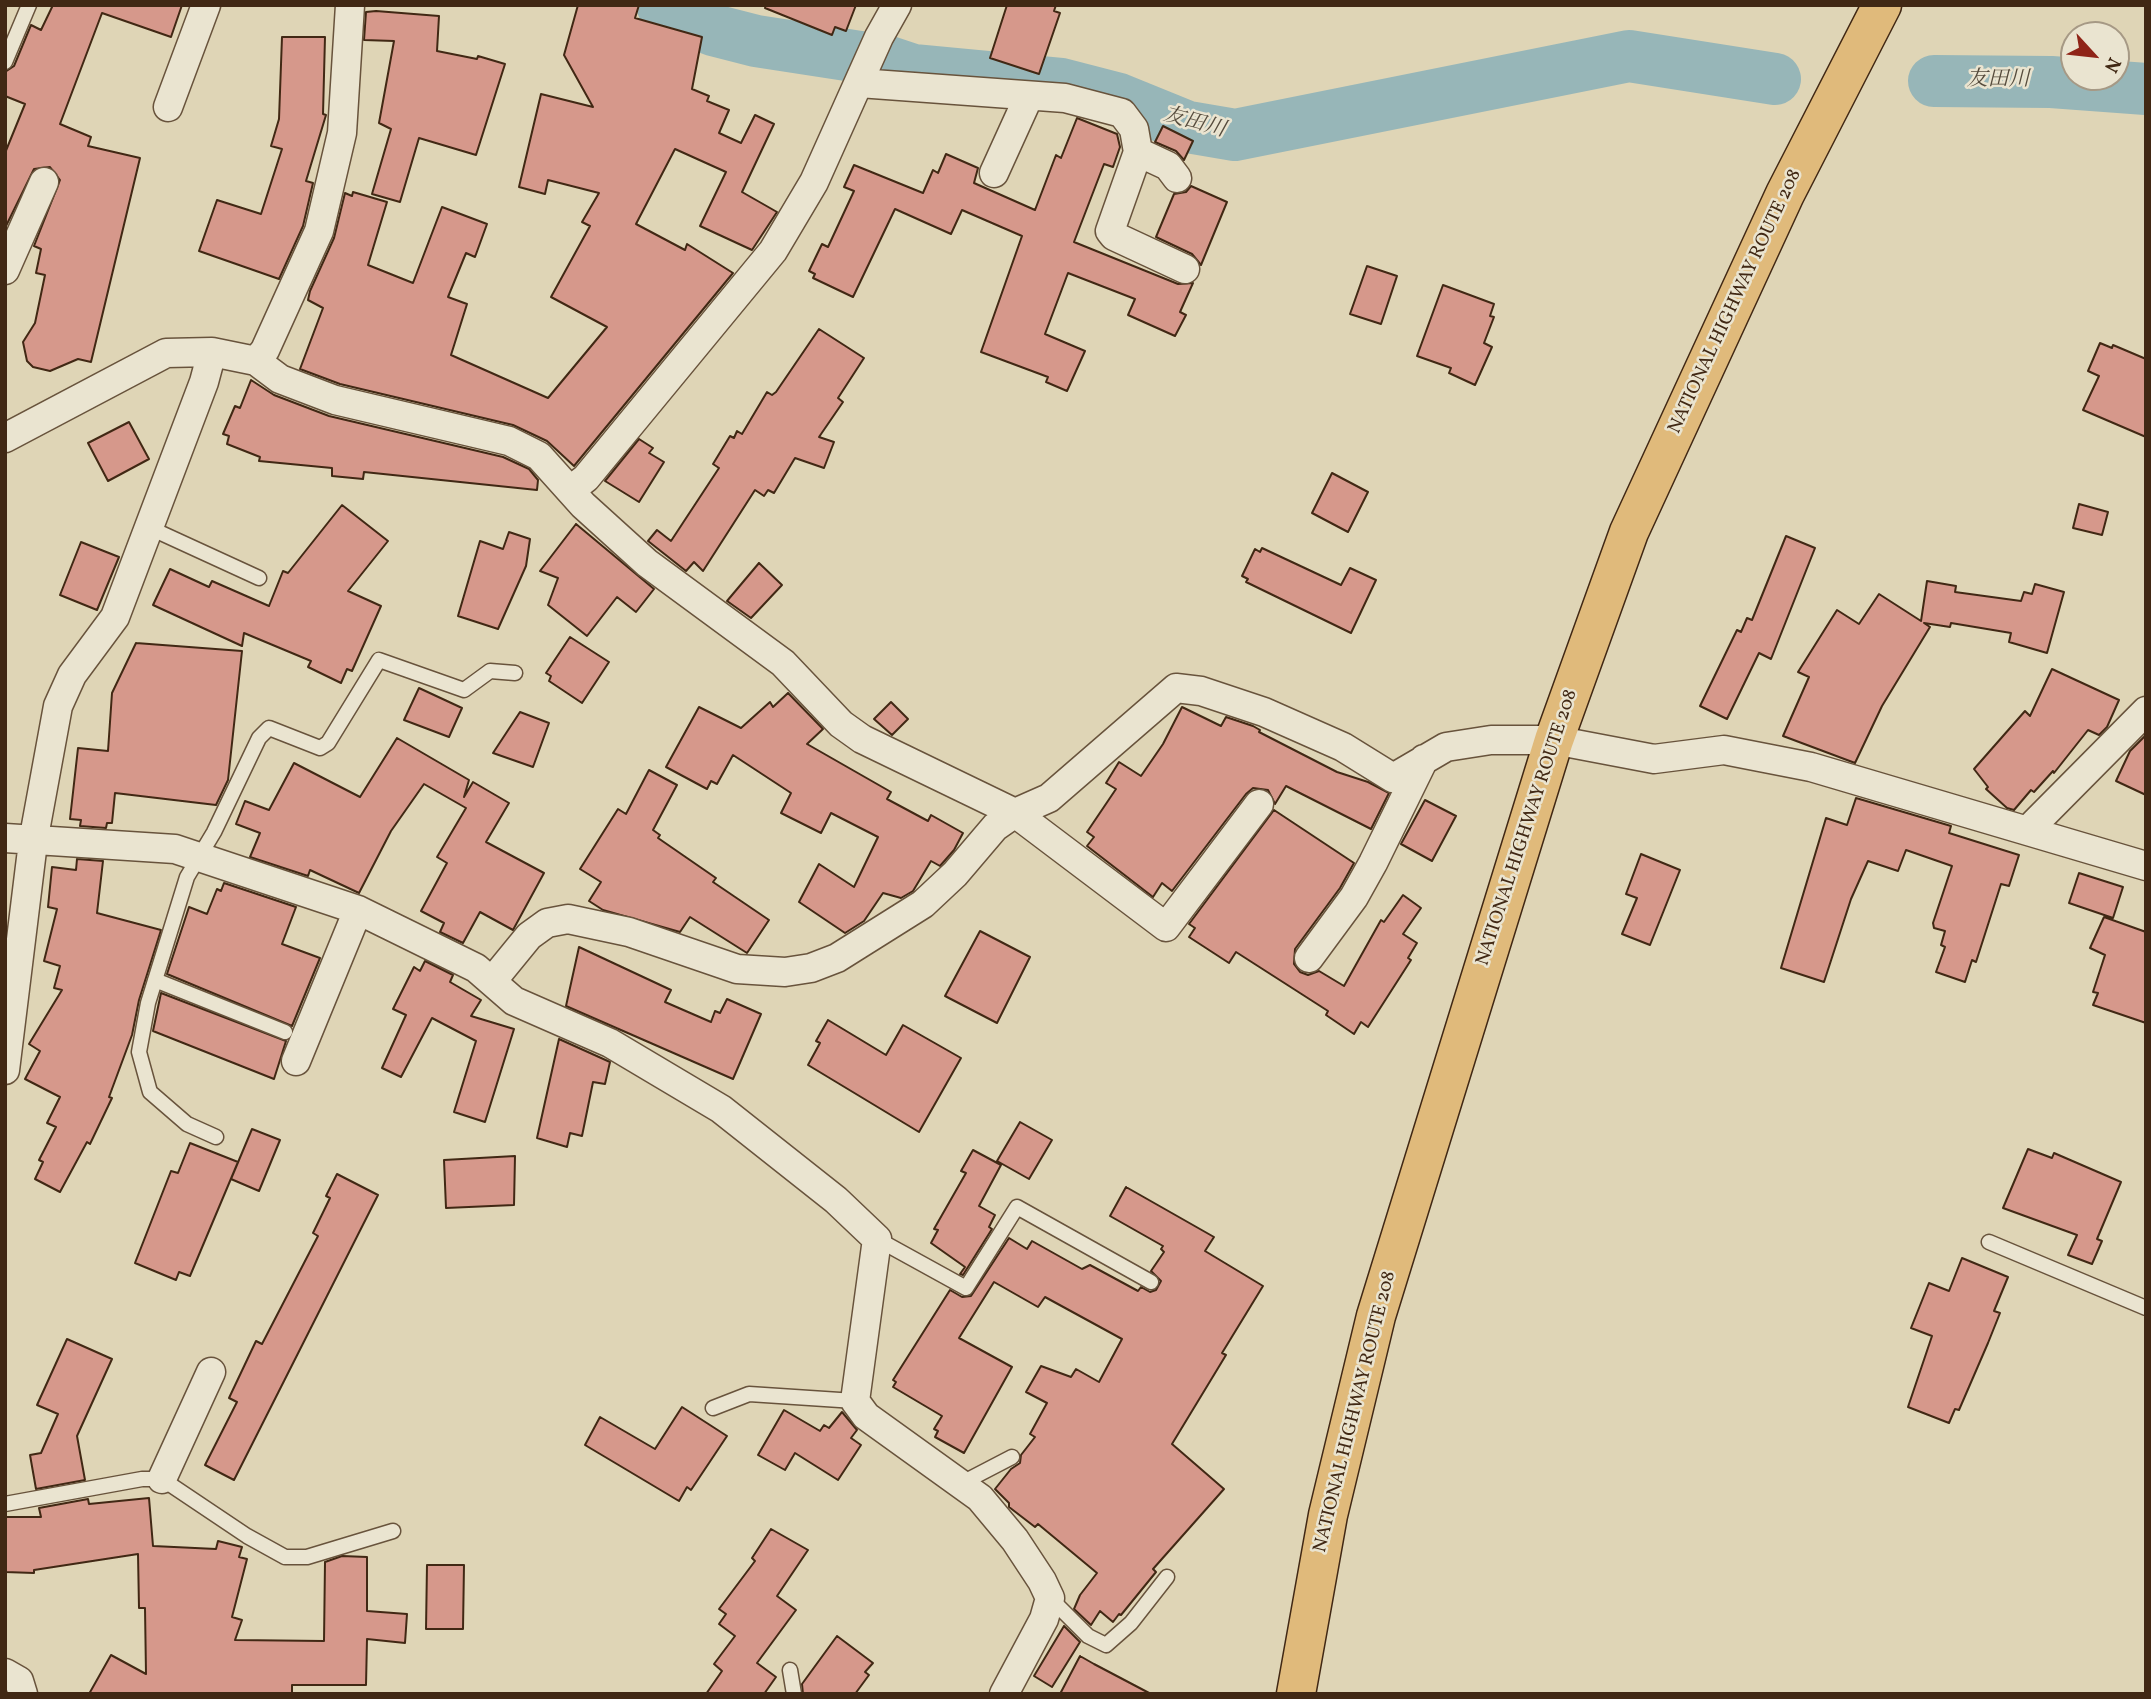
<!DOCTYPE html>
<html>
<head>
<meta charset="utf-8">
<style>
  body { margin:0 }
  #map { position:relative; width:2151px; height:1699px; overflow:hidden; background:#dfd5b6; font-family:Vollkorn,serif }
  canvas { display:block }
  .frame { position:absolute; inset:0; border:7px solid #412814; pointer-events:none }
  .north { position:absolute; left:2060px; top:21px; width:70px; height:70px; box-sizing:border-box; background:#eae4d0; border:2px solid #a69985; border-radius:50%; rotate:117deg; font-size:19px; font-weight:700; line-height:28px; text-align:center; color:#412814 }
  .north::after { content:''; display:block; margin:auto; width:24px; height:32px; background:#8f2418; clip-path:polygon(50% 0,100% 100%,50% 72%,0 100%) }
</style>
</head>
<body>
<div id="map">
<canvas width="2151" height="1699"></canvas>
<div class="frame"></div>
<div class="north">N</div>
</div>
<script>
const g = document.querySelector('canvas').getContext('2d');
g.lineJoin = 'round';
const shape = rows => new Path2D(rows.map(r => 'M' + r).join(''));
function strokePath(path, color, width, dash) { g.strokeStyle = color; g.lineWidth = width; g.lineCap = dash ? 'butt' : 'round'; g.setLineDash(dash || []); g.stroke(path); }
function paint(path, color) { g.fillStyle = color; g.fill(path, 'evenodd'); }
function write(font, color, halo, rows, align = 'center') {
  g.font = font + ' Vollkorn,"Noto Serif JP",serif'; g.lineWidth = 5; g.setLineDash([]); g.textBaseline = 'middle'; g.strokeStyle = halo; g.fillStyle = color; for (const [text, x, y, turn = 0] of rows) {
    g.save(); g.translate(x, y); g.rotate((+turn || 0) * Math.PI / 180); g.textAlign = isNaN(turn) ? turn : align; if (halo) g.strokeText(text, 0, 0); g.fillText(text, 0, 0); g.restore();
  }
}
strokePath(shape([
  [662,5,666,12,713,30,756,41,886,61,913,70,1061,84,1119,99,1188,127,1235,135,1629,56,1775,79],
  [1934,81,2051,82,2146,89]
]), '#97b6b8', 52);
const building = shape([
  [53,5,182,5,171,37,102,13,60,124,91,137,88,146,140,158,91,362,78,359,50,371,33,367,27,361,23,342,35,323,45,275,36,273,41,249,34,246,60,180,50,167,34,169,5,228,5,153,25,104,5,96,5,72,14,66,31,25,41,30,53,5],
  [578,5,639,5,635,18,702,37,692,89,709,96,707,101,729,110,719,133,741,143,755,115,774,124,742,192,777,212,752,250,700,226,726,172,675,149,636,224,685,250,687,244,733,273,574,466,547,441,513,425,340,384,300,369,323,308,308,300,310,291,334,238,345,193,352,196,353,192,387,202,368,265,413,283,442,207,487,224,475,257,466,253,448,297,467,304,451,355,548,398,607,327,551,297,590,226,582,222,599,193,548,180,545,194,519,187,541,94,593,107,564,55,578,5],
  [766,5,856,5,846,31,835,27,832,35,765,8,766,5],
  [1007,5,1056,5,1054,11,1060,13,1039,74,990,58,1007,5],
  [376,11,439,16,437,51,477,59,478,56,505,64,476,155,419,138,400,202,372,194,391,129,379,123,394,41,364,40,366,12,376,11],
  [282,37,325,37,323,114,326,115,306,181,313,183,303,226,279,279,199,251,217,200,261,214,282,149,271,146,279,119,282,37],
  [1077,118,1117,134,1120,147,1113,167,1104,164,1074,242,1178,284,1193,283,1180,312,1186,315,1175,336,1128,315,1135,299,1068,273,1045,334,1085,351,1067,391,1046,382,1048,377,981,352,1022,236,962,210,951,234,895,209,853,297,813,278,815,274,809,271,822,244,828,247,854,191,844,187,854,165,923,193,933,170,938,173,946,154,978,168,974,183,1035,210,1056,155,1061,158,1077,118],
  [1163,126,1193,141,1184,160,1176,151,1155,142,1163,126],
  [1191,186,1227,202,1201,265,1192,254,1156,237,1174,194,1186,192,1191,186],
  [1367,266,1397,276,1381,324,1350,314,1367,266],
  [1443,285,1494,304,1490,316,1494,317,1484,343,1492,347,1475,385,1449,373,1451,368,1417,356,1443,285],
  [819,329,864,358,838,398,843,402,819,437,834,442,824,468,795,458,774,493,768,490,764,496,755,490,703,571,694,562,686,571,648,541,657,530,671,541,719,468,713,464,730,436,734,438,737,431,742,434,767,392,772,395,776,392,819,329],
  [2100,343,2112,348,2113,345,2146,359,2146,437,2083,410,2099,376,2088,371,2100,343],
  [251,380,274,395,329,416,503,457,529,469,538,480,537,490,364,472,363,479,332,476,332,468,259,461,260,457,227,444,229,436,223,434,235,406,240,408,251,380],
  [129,422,149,459,108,481,88,443,129,422],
  [639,439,653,448,649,453,664,462,639,502,605,481,639,439],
  [1332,473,1368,492,1348,532,1312,513,1332,473],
  [2079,504,2108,512,2102,535,2073,528,2079,504],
  [342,505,388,541,348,591,381,606,352,671,347,669,341,683,308,667,311,661,244,633,242,646,153,605,170,569,209,587,212,581,269,606,283,571,288,573,342,505],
  [576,524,654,589,636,612,617,597,587,636,548,605,558,578,540,571,576,524],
  [509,532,530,539,526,566,498,629,458,616,480,541,503,549,509,532],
  [1786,536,1815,548,1771,659,1759,653,1727,719,1700,706,1737,630,1741,632,1747,618,1752,620,1786,536],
  [81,542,119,557,97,610,60,595,81,542],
  [1262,548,1341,585,1350,568,1376,580,1351,633,1246,582,1248,579,1242,576,1255,549,1260,552,1262,548],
  [759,563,782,585,751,618,727,601,759,563],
  [1927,581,1956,586,1955,592,2021,601,2024,592,2032,594,2035,584,2064,592,2047,653,2009,642,2011,633,1951,623,1950,627,1924,623,1930,627,1882,706,1855,763,1783,736,1809,677,1798,672,1837,610,1859,624,1879,594,1921,621,1927,581],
  [570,637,609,662,582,703,549,681,551,676,546,673,570,637],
  [136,643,242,651,228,780,216,805,115,793,112,823,107,823,106,828,80,826,81,820,70,819,78,748,108,751,112,693,136,643],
  [2052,669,2119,700,2107,727,2099,735,2088,730,2054,773,2053,771,2034,792,2031,790,2014,810,2007,808,1986,789,1988,787,1974,769,2025,711,2030,716,2052,669],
  [419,688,462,708,449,737,404,720,419,688],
  [788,693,823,729,807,744,891,792,887,799,928,821,931,815,963,833,954,850,940,866,931,861,913,891,901,898,883,893,864,921,845,933,799,902,819,864,854,887,878,837,831,813,821,833,781,813,791,793,733,755,717,784,711,781,707,789,666,767,699,707,741,728,770,702,773,707,788,693],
  [891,702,908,719,892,735,874,719,891,702],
  [1182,707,1221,726,1226,717,1253,726,1260,730,1259,732,1337,772,1368,782,1389,793,1371,829,1286,786,1275,804,1268,790,1253,788,1246,794,1172,891,1162,883,1153,897,1087,846,1094,837,1087,832,1116,789,1106,783,1119,762,1141,776,1163,744,1182,707],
  [520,712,549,723,533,767,493,753,520,712],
  [2146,735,2146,795,2116,781,2130,751,2146,735],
  [397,738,469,780,464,797,473,782,509,803,486,842,544,873,513,930,480,912,463,943,440,932,444,923,421,911,447,863,437,857,466,808,424,784,391,831,359,893,310,870,308,876,250,857,260,833,236,824,245,801,269,810,294,763,360,797,397,738],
  [649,770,677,785,653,830,660,835,658,838,716,878,713,882,769,920,747,953,690,917,680,932,603,910,589,901,601,882,580,869,618,809,626,814,649,770],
  [1856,798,1951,826,1949,833,2019,855,2009,886,2001,884,1976,962,1972,960,1965,982,1936,972,1945,947,1941,945,1945,931,1934,928,1933,923,1952,866,1906,850,1898,871,1868,861,1851,899,1824,982,1781,968,1826,818,1847,825,1856,798],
  [1425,800,1456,816,1432,861,1401,844,1425,800],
  [1274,810,1354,863,1340,888,1295,949,1294,964,1300,972,1308,975,1319,971,1344,986,1381,920,1384,922,1403,895,1421,908,1403,934,1417,943,1408,958,1411,960,1368,1027,1361,1022,1354,1034,1326,1015,1328,1011,1236,952,1229,963,1189,937,1195,928,1189,924,1192,920,1274,810],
  [1641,854,1680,870,1650,945,1622,934,1637,898,1626,894,1641,854],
  [77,859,103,861,97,913,161,930,139,1000,132,1035,109,1097,112,1098,90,1144,87,1142,60,1192,35,1179,43,1162,39,1160,56,1127,47,1123,60,1097,25,1079,40,1051,29,1044,62,990,54,988,60,966,44,961,57,909,48,907,52,867,76,870,77,859],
  [2079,873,2123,887,2113,918,2069,903,2079,873],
  [224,883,296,907,282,944,320,958,292,1026,167,974,189,907,207,914,217,889,221,891,224,883],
  [2104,917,2146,932,2146,1023,2093,1005,2098,993,2093,992,2105,955,2090,948,2104,917],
  [980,931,1030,957,997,1023,945,996,980,931],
  [579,947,671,990,665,1002,711,1022,715,1011,720,1013,727,999,761,1014,733,1079,566,1006,579,947],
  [425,961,453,975,450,982,481,1000,471,1016,514,1029,485,1122,454,1112,476,1041,432,1018,401,1077,382,1068,406,1015,393,1009,414,967,420,971,425,961],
  [161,993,286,1041,274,1079,153,1031,161,993],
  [828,1020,886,1055,903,1025,961,1058,919,1132,808,1065,820,1043,816,1041,828,1020],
  [559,1039,610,1062,605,1084,593,1082,582,1136,570,1133,567,1147,537,1138,559,1039],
  [1020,1122,1052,1140,1029,1179,997,1161,1020,1122],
  [252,1129,280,1140,259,1191,231,1179,252,1129],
  [190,1143,238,1162,190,1276,179,1272,176,1280,135,1263,171,1171,178,1173,190,1143],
  [2028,1149,2052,1158,2054,1153,2121,1182,2097,1239,2102,1241,2092,1264,2068,1255,2077,1235,2003,1208,2028,1149],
  [973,1150,1001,1165,979,1206,995,1215,989,1227,992,1229,963,1275,960,1274,965,1267,931,1243,938,1230,934,1229,966,1173,961,1171,973,1150],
  [515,1156,514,1205,446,1208,444,1160,515,1156],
  [337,1174,378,1195,234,1480,205,1465,237,1402,229,1398,256,1341,262,1344,318,1236,313,1233,330,1198,326,1196,337,1174],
  [1126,1187,1214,1237,1205,1251,1263,1286,1222,1353,1226,1355,1172,1444,1224,1489,1153,1569,1156,1572,1121,1615,1119,1614,1113,1622,1100,1611,1091,1625,1074,1609,1080,1595,1097,1573,1038,1524,1035,1527,1009,1507,1009,1503,995,1489,1011,1469,1020,1463,1021,1455,1035,1437,1030,1434,1047,1403,1026,1392,1041,1366,1071,1377,1076,1369,1099,1382,1122,1339,1045,1297,1038,1307,994,1282,959,1338,1012,1367,964,1453,935,1437,938,1431,934,1429,942,1416,893,1387,896,1382,893,1380,950,1290,962,1297,971,1296,1009,1238,1027,1249,1032,1241,1082,1269,1090,1265,1138,1291,1141,1287,1150,1292,1156,1290,1161,1281,1151,1271,1164,1252,1161,1249,1163,1246,1110,1216,1126,1187],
  [1962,1258,2008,1277,1994,1311,2000,1313,1988,1343,1959,1410,1955,1409,1949,1423,1908,1407,1932,1336,1911,1328,1929,1283,1949,1291,1962,1258],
  [67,1339,112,1359,77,1436,85,1480,36,1489,30,1455,41,1453,58,1414,37,1405,67,1339],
  [682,1407,727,1436,691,1490,687,1487,679,1501,585,1445,600,1417,655,1449,682,1407],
  [784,1410,820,1431,824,1425,829,1428,842,1412,857,1430,851,1438,861,1445,838,1480,795,1453,785,1470,758,1455,784,1410],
  [149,1498,153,1546,216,1549,218,1541,242,1547,239,1557,247,1559,232,1617,242,1620,235,1640,324,1641,325,1562,342,1556,367,1557,367,1611,407,1614,405,1643,367,1639,366,1685,292,1685,292,1694,89,1694,111,1655,146,1674,145,1608,139,1608,138,1554,34,1570,34,1573,5,1572,5,1517,41,1517,39,1508,88,1499,89,1504,149,1498],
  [771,1529,808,1550,777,1596,796,1610,757,1663,776,1677,764,1694,706,1694,722,1671,714,1664,735,1636,719,1624,726,1614,719,1609,755,1561,752,1558,771,1529],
  [427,1565,464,1565,463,1629,426,1629,427,1565],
  [1064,1626,1080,1642,1052,1687,1034,1676,1064,1626],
  [837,1636,873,1663,865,1672,869,1675,855,1694,803,1694,802,1684,837,1636],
  [1080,1656,1094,1664,1151,1694,1060,1694,1080,1656]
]);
paint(building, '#d6988b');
strokePath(building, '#412814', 2);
const service = shape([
  [5,62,29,5],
  [150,528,259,578],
  [155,980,285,1032],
  [216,1137,187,1124,150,1092,139,1052,148,1003,187,877,214,832,259,738,269,728,320,748,328,743,379,660,464,690,490,671,515,673],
  [877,1239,966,1288,1017,1207,1151,1282],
  [1989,1242,2146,1308],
  [713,1408,749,1394,855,1401],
  [962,1483,1012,1457],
  [5,1504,142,1479,162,1479,247,1536,285,1557,307,1557,393,1531],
  [1050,1598,1088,1636,1106,1645,1131,1623,1167,1577],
  [790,1670,794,1694]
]);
const minor = shape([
  [859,83,1065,98,1122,113,1134,129,1138,152,1110,231,1114,236,1185,269],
  [168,107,206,5],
  [1138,152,1168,166,1177,178],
  [994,173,1029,96],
  [5,270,44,182],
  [256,361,265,350,319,231,342,133,350,5],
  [5,438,166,353,212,352,256,361,280,379,335,400,509,441,539,456,583,505,647,563,783,663,841,724,862,739,1015,813,1049,798,1176,688,1201,691,1264,712,1343,747,1393,778,1446,747,1491,740,1554,740,1654,759,1724,750,1811,767,2146,866],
  [572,489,586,478,773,251,814,182,879,37,897,5],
  [2028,830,2146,711],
  [5,838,175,849,358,910,476,968,514,1001,610,1043,721,1109,836,1200,877,1239,855,1401,866,1416,980,1498,1015,1540,1042,1581,1050,1598,1044,1619,1004,1694],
  [1309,958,1354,897,1373,863,1424,759],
  [493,980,529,936,547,923,568,919,629,932,737,969,785,972,811,968,837,958,923,904,955,874,995,827,1015,813,1166,927,1259,804],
  [296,1061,358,910],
  [5,1070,33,842,58,706,72,675,115,617,204,382,212,352],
  [162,1479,211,1372],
  [5,1673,19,1681,23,1694]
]);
const trunk = shape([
  [1296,1694,1328,1515,1376,1316,1554,740,1629,532,1785,194,1882,5]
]);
strokePath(service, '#68533c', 17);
strokePath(minor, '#68533c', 31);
strokePath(trunk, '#412814', 41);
strokePath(service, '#eae4d0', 14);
strokePath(minor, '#eae4d0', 28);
strokePath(trunk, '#e0ba7b', 38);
write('19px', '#412814', '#eae4d0', [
  ["NATIONAL HIGHWAY ROUTE 208",1736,302,-65],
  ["NATIONAL HIGHWAY ROUTE 208",1528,828,-72],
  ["NATIONAL HIGHWAY ROUTE 208",1356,1412,-76]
]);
write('italic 21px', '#564c3d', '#eae4d0', [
  ["友田川",1998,81],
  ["友田川",1194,124,15]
]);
</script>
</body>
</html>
